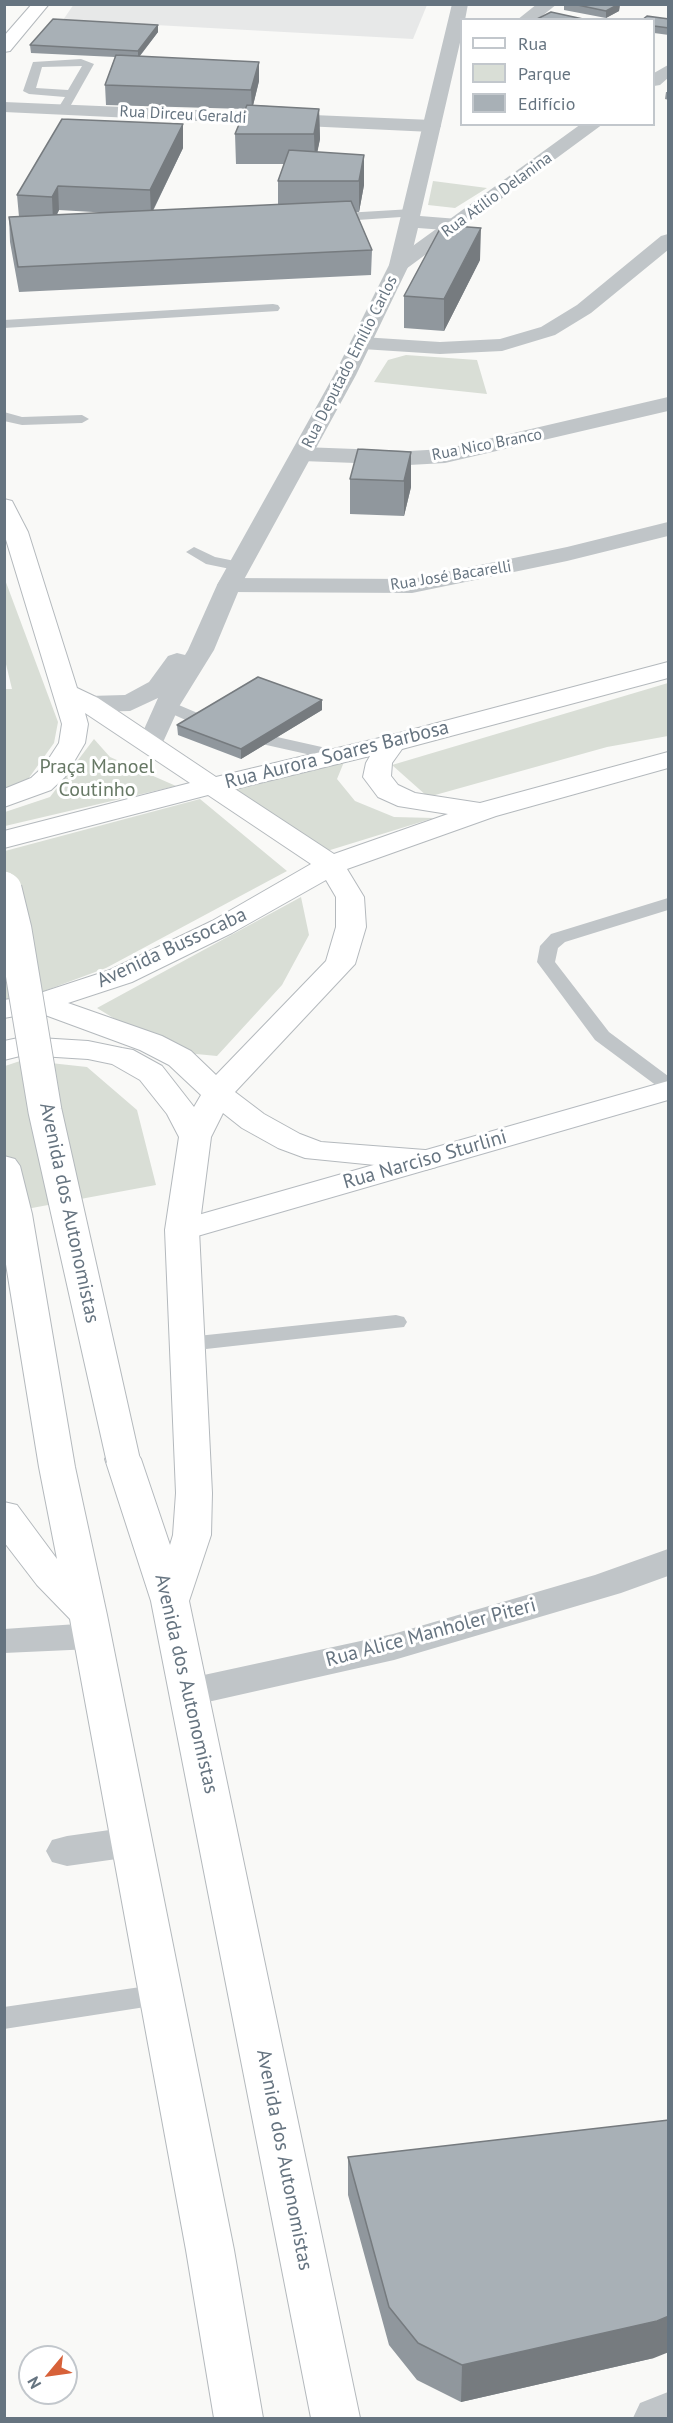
<!DOCTYPE html>
<html>
<head>
<meta charset="utf-8">
<style>
  body { margin:0 }
  #map { position:relative; width:673px; height:2423px; overflow:hidden; background:#f9f9f7; font-family:"PT Sans",sans-serif }
  canvas { display:block }
  .frame { position:absolute; inset:0; border:6px solid #667480; pointer-events:none }
  .legend { position:absolute; left:460px; top:18px; width:195px; height:108px; box-sizing:border-box; background:#fff; border:2px solid #c2c7cc; margin:0; padding:8px 10px; list-style:none; font-size:18px; color:#667480 }
  .legend li { display:flex; align-items:center; gap:12px; height:30px }
  .legend b { width:30px; border:2px solid #c2c7cc }
  .north { position:absolute; left:18px; top:2345px; width:60px; height:60px; box-sizing:border-box; background:#fff; border:2px solid #c2c7cc; border-radius:50%; rotate:241deg; font-size:16px; font-weight:700; line-height:24px; text-align:center; color:#667480 }
  .north::after { content:''; display:block; margin:auto; width:21px; height:27px; background:#d76139; clip-path:polygon(50% 0,100% 100%,50% 72%,0 100%) }
</style>
</head>
<body>
<div id="map">
<canvas width="673" height="2423"></canvas>
<div class="frame"></div>
<ul class="legend">
<li><b style="height:8px;background:#fff"></b>Rua</li>
<li><b style="height:16px;background:#d9ded6"></b>Parque</li>
<li><b style="height:16px;background:#a8b0b6"></b>Edifício</li>
</ul>
<div class="north">N</div>
</div>
<script>
const g = document.querySelector('canvas').getContext('2d');
g.lineJoin = 'round';
function paint(path, color) { g.fillStyle = color; g.fill(path, 'evenodd'); }
const shape = rows => new Path2D(rows.map(r => 'M' + r).join(''));
function strokePath(path, color, width, dash) { g.strokeStyle = color; g.lineWidth = width; g.lineCap = dash ? 'butt' : 'round'; g.setLineDash(dash || []); g.stroke(path); }
function write(font, color, halo, rows, align = 'center') {
  g.font = font + ' "PT Sans",sans-serif'; g.lineWidth = 6; g.setLineDash([]); g.textBaseline = 'middle'; g.strokeStyle = halo; g.fillStyle = color; for (const [text, x, y, turn = 0] of rows) {
    g.save(); g.translate(x, y); g.rotate((+turn || 0) * Math.PI / 180); g.textAlign = isNaN(turn) ? turn : align; if (halo) g.strokeText(text, 0, 0); g.fillText(text, 0, 0); g.restore();
  }
}
paint(shape([
  [74,4,427,5,413,39,63,20]
]), '#e7e8e8');
paint(shape([
  [433,181,487,188,455,208,428,205],
  [406,355,477,360,487,394,374,382,388,360],
  [4,577,58,722,54,743,26,782,5,789,5,689,12,689,5,660],
  [668,683,668,736,607,747,428,797,392,765],
  [94,739,110,757,176,786,5,826,5,812,50,797],
  [344,762,337,779,355,801,394,817,434,818,327,851,226,789],
  [200,799,287,871,106,968,20,1000,5,1002,5,851],
  [301,897,309,935,282,985,217,1056,186,1053,128,1027,97,1008],
  [23,1060,87,1067,137,1110,156,1185,5,1213,5,1066]
]), '#d9ded6');
const secondary = shape([
  [668,1081,668,1100,194,1237,182,1240,170,1237,165,1230,170,1223,668,1081]
]);
const primary = shape([
  [32,4,49,4,10,51,4,52,4,36,32,4],
  [4,499,12,501,28,532,77,688,98,698,216,777,388,736,668,662,668,678,402,749,392,763,391,776,398,785,415,793,480,803,668,752,668,768,496,816,347,869,364,897,366,927,355,964,235,1092,264,1114,300,1134,321,1142,425,1150,436,1153,441,1160,436,1167,425,1170,305,1158,278,1148,242,1128,223,1113,211,1137,199,1230,212,1493,211,1535,189,1601,360,2418,311,2418,151,1601,105,1459,110,1451,123,1447,136,1451,141,1459,170,1545,173,1535,176,1493,165,1230,179,1137,167,1114,140,1080,112,1064,88,1059,24,1055,4,1060,4,1041,23,1037,88,1041,122,1048,133,1050,162,1066,194,1107,201,1095,169,1065,140,1050,37,1012,4,1018,4,1000,34,995,110,970,212,921,311,864,208,795,4,848,4,831,190,783,85,713,88,724,85,743,65,777,51,790,4,807,4,789,31,778,44,766,59,743,62,724,4,533,4,499],
  [370,756,366,763,363,777,378,797,398,806,448,814,334,854,235,789,370,756],
  [326,880,336,897,336,927,326,961,216,1075,191,1051,162,1036,68,1003,132,982,232,933,326,880],
  [4,1156,15,1159,20,1166,32,1214,75,1467,107,1615,234,2250,263,2418,214,2418,186,2250,70,1619,37,1585,4,1542,4,1502,17,1505,57,1559,39,1467,4,1252,4,1156]
]);
strokePath(secondary, '#b5babf', 2);
strokePath(primary, '#b4b9bd', 2);
paint(shape([
  [81,59,94,64,67,112,63,113,57,110,65,97,29,94,23,91,33,62,81,59],
  [82,66,68,90,36,88,42,67,82,66],
  [412,209,416,210,418,213,416,216,328,222,322,218,328,214,412,209],
  [273,304,278,305,280,308,278,311,4,328,4,320,273,304],
  [4,412,22,417,82,415,89,419,82,423,22,425,4,421,4,412],
  [194,547,215,557,245,563,248,566,240,571,206,564,186,552,194,547],
  [167,700,228,726,344,752,347,756,344,760,338,761,217,734,161,709,159,705,161,701,167,700],
  [668,898,668,910,565,942,558,948,555,962,609,1032,668,1076,668,1091,661,1089,595,1040,537,962,540,946,551,934,668,898],
  [396,1315,404,1317,407,1322,404,1327,188,1351,180,1349,177,1344,180,1339,188,1337,396,1315],
  [161,1984,171,1987,175,1995,171,2003,4,2029,4,2007,161,1984]
]), '#c0c5c8');
paint(shape([
  [537,4,557,4,537,20,517,20,537,4],
  [668,65,668,78,660,85,654,86,654,73,668,65],
  [4,102,432,120,438,122,441,126,438,130,432,132,4,112,4,102],
  [581,124,603,124,406,269,392,269,389,265,392,261,581,124],
  [668,234,668,250,591,313,555,335,502,351,440,354,362,349,354,348,351,343,354,338,362,337,440,342,500,339,541,327,577,305,661,236,668,234],
  [668,397,668,411,445,463,409,465,302,461,294,459,291,454,294,449,302,447,409,451,445,449,668,397],
  [668,522,668,536,567,561,412,593,229,592,220,590,217,585,220,580,229,578,412,579,567,547,668,522],
  [668,1549,668,1576,621,1593,394,1660,190,1706,176,1702,170,1692,176,1682,190,1678,393,1634,595,1575,668,1549],
  [92,1623,106,1627,111,1636,106,1645,92,1649,4,1653,4,1629,92,1623],
  [131,1827,146,1831,152,1842,146,1853,131,1857,67,1866,52,1862,46,1851,52,1840,67,1836,131,1827]
]), '#c0c5c8');
paint(shape([
  [452,4,468,4,465,20,462,20,462,34,420,216,458,219,465,221,468,225,465,229,458,231,418,228,409,265,356,375,241,585,214,650,180,705,159,751,150,753,141,751,137,745,158,698,130,711,89,712,80,710,76,704,80,698,89,696,125,695,149,682,168,656,177,653,185,655,188,650,217,585,334,375,389,265,452,4],
  [668,2392,668,2418,633,2418,640,2403,668,2392]
]), '#c0c5c8');
paint(secondary, '#fff');
paint(primary, '#fff');
const primaryBridgeFar1 = shape([
  [4,884,6,891]
]);
const primaryBridge = shape([
  [5,889,15,930,45,1111,123,1459]
]);
strokePath(primaryBridgeFar1, '#b4b9bd', 26, []);
strokePath(primaryBridge, '#b4b9bd', 35, []);
strokePath(primaryBridgeFar1, '#fff', 25);
strokePath(primaryBridge, '#fff', 33);
paint(shape([
  [564,4,620,4,619,11,606,18,564,10],
  [669,19,669,35,654,33,654,20],
  [158,25,158,32,140,56,259,81,253,105,319,109,320,139,317,152,364,185,359,212,356,212,372,250,371,275,19,292,10,242,9,217,19,217,17,195,183,124,183,148,153,211,278,205,278,181,284,164,236,164,235,134,245,109,106,105,105,85,115,57,31,53,30,45],
  [59,210,110,213,57,215],
  [666,92,669,92,669,100,665,99],
  [480,260,444,331,404,328,404,296],
  [411,452,411,487,404,516,350,514,350,479],
  [322,710,241,759,178,735,177,725],
  [348,2157,654,2358,461,2402,417,2380,389,2345,348,2195]
]), '#90979d');
paint(shape([
  [620,4,619,11,606,18,606,11],
  [158,25,158,32,138,58,138,51],
  [259,62,259,81,252,110,251,90],
  [319,109,320,139,315,164,314,134],
  [183,124,183,148,151,214,150,190],
  [364,155,364,185,359,212,359,181],
  [58,186,59,210,53,221,52,197],
  [481,228,480,260,444,331,444,299],
  [411,452,411,487,404,516,404,481],
  [322,700,322,710,241,759,241,749],
  [669,2316,669,2352,654,2358,461,2402,462,2365]
]), '#767b7f');
const building = shape([
  [573,4,619,4,606,11,573,4],
  [551,12,583,19,537,19,551,12],
  [647,16,669,19,669,28,654,26,654,20,642,20,647,16],
  [53,19,158,25,138,51,30,45,53,19],
  [116,55,259,62,251,90,105,85,116,55],
  [247,105,319,109,314,134,235,134,247,105],
  [62,119,183,124,150,190,58,186,52,197,17,195,62,119],
  [289,150,364,155,359,181,278,181,289,150],
  [351,201,372,250,18,267,9,217,351,201],
  [442,225,481,228,444,299,404,296,442,225],
  [358,449,411,452,404,481,350,479,358,449],
  [258,677,322,700,241,749,177,725,258,677],
  [669,2120,669,2316,657,2321,462,2365,418,2343,389,2307,348,2157,669,2120]
]);
paint(building, '#a8b0b6');
strokePath(building, '#767b7f', 1.5);
write('16px', '#667480', '#fff', [
  ["Rua Dirceu Geraldi",183,115,3],
  ["Rua Atílio Delanina",497,195,-36],
  ["Rua Deputado Emílio Carlos",350,362,-63],
  ["Rua Nico Branco",487,445,-11],
  ["Rua José Bacarelli",451,576,-9]
]);
write('20px', '#667480', '#fff', [
  ["Rua Aurora Soares Barbosa",337,755,-14],
  ["Avenida Bussocaba",172,948,-25],
  ["Rua Narciso Sturlini",425,1160,-16],
  ["Avenida dos Autonomistas",69,1213,78],
  ["Rua Alice Manholer Piteri",431,1633,-15],
  ["Avenida dos Autonomistas",186,1684,77],
  ["Avenida dos Autonomistas",284,2160,79]
]);
write('20px', '#677865', '#fff', [
  ["Praça Manoel",97,767],
  ["Coutinho",97,790]
]);
</script>
</body>
</html>
